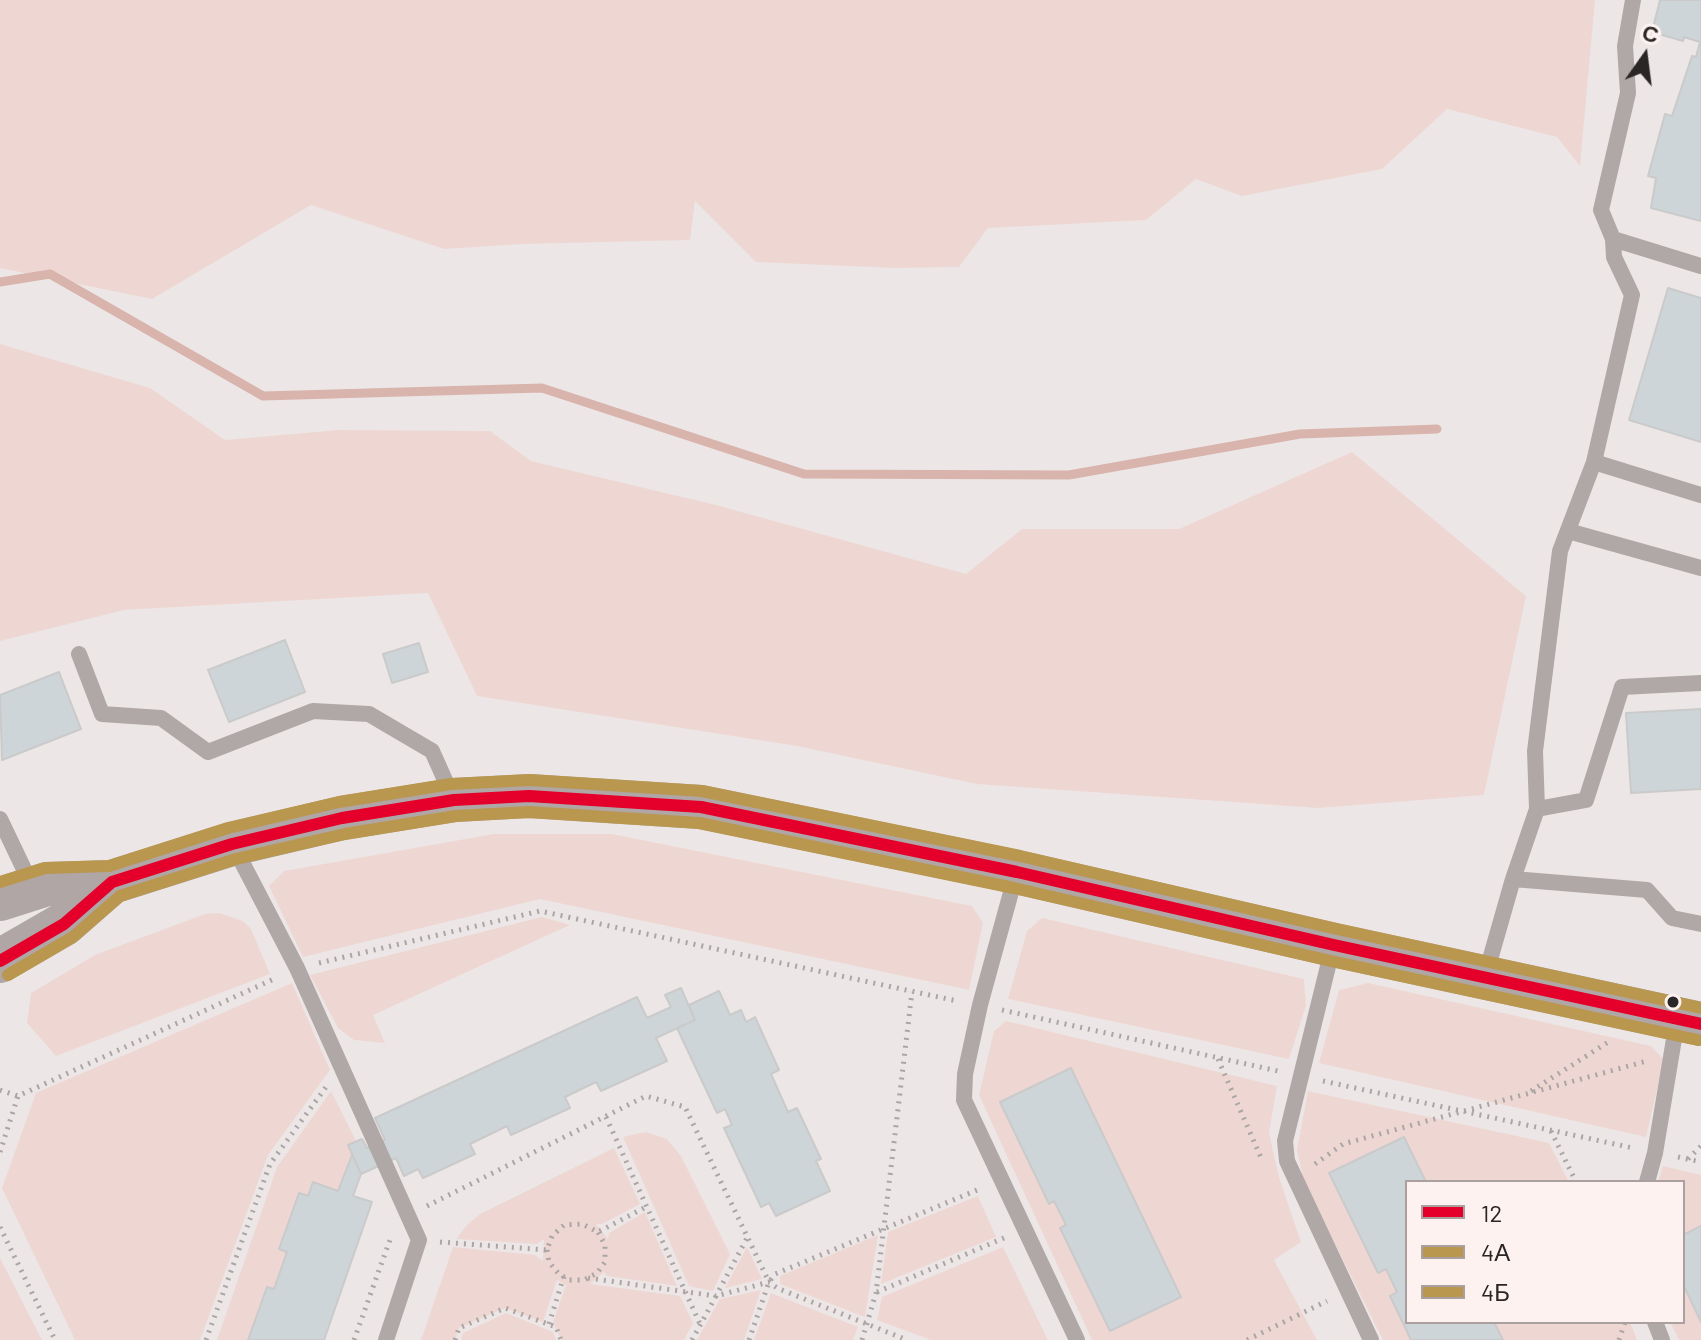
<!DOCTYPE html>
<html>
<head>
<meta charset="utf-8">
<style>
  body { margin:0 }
  #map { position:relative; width:1701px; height:1340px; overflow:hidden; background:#ece7e6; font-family:Barlow,sans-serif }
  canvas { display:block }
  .legend { position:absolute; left:1405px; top:1180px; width:280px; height:144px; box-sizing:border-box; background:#fdf2f0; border:2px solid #a9a09f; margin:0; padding:10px 14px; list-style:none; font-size:24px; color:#2b2626 }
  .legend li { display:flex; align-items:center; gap:16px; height:40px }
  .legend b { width:40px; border:2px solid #a9a09f }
  .north { position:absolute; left:1605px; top:16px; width:80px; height:80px; -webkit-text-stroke:6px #fdf2f0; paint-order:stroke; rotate:14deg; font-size:22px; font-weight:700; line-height:32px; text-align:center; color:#2b2626 }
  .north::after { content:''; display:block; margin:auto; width:28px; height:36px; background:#2b2626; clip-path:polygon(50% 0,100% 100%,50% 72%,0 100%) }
</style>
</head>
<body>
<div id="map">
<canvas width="1701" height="1340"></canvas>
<ul class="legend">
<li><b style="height:10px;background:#e4002b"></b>12</li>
<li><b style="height:10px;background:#ba974f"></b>4А</li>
<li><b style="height:10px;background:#ba974f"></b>4Б</li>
</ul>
<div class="north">С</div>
</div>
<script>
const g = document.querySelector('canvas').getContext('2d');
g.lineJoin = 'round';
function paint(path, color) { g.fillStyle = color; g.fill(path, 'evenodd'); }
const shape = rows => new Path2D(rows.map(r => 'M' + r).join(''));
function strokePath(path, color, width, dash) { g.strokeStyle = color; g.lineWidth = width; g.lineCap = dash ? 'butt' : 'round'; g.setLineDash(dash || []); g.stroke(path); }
paint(shape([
  [0,0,1595,0,1580,166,1557,137,1447,109,1382,169,1242,196,1196,179,1146,220,988,228,959,267,894,268,756,262,695,201,690,240,522,244,444,249,311,205,152,299,0,268],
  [0,344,150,388,225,440,339,430,490,431,531,461,716,505,966,574,1022,529,1179,529,1352,452,1526,596,1484,795,1318,808,977,784,797,746,477,696,428,593,124,610,0,641],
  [494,834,612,834,972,906,983,923,969,990,540,899,303,957,269,886,284,871],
  [219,913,243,921,251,929,270,974,56,1056,27,1023,31,993,95,955,205,914],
  [542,917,570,925,373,1015,385,1043,354,1040,338,1028,310,975],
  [1042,918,1304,979,1306,1005,1289,1059,1008,999,1027,931],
  [292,983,330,1070,268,1155,200,1340,75,1340,2,1188,36,1093],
  [1368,983,1651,1046,1664,1060,1646,1137,1319,1063,1339,990],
  [1006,1021,1277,1086,1269,1133,1279,1177,1301,1242,1274,1260,1317,1340,1092,1340,979,1095,994,1031],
  [331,1091,356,1141,348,1145,352,1155,338,1191,313,1182,308,1196,299,1193,279,1249,287,1252,274,1289,266,1287,248,1340,217,1340,277,1167],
  [1308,1091,1549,1143,1569,1182,1407,1182,1407,1322,1630,1322,1637,1340,1383,1340,1304,1182,1297,1150],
  [646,1132,667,1139,681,1156,730,1254,713,1291,689,1286,623,1137],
  [614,1148,640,1204,602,1224,596,1224,608,1239,609,1233,645,1212,677,1286,607,1276,604,1272,590,1284,680,1296,693,1323,684,1340,561,1340,553,1322,566,1285,557,1280,543,1322,505,1308,459,1328,455,1340,421,1340,453,1247,535,1255,543,1261,544,1239,537,1244,456,1239,467,1225,480,1214],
  [1663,1166,1701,1175,1701,1340,1679,1340,1670,1322,1683,1322,1683,1182,1658,1182],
  [978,1196,996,1237,881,1284,888,1232],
  [878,1235,865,1317,780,1284,780,1276],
  [747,1247,762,1279,725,1288],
  [1003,1247,1048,1340,931,1340,877,1320,882,1297],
  [0,1258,42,1340,0,1340],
  [761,1290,744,1340,697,1340,720,1299],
  [771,1293,858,1327,853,1340,754,1340],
  [506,1313,553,1332,556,1340,461,1340,463,1333]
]), '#eed7d3');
strokePath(shape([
  [0,282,50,274,263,396,542,388,804,474,1069,475,1300,434,1437,429]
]), '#d9b4ad', 9);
const building = shape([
  [1660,0,1701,0,1701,221,1651,208,1656,178,1648,176,1665,114,1672,116,1692,56,1696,57,1700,42,1684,37,1683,41,1652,32,1660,0],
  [1668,288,1701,298,1701,442,1629,420,1668,288],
  [285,640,305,692,229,722,208,670,285,640],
  [419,643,428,672,392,683,383,654,419,643],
  [59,672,81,729,2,760,0,695,59,672],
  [1701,709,1701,789,1631,793,1626,713,1701,709],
  [681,988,695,1020,656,1038,667,1061,601,1091,596,1082,565,1097,570,1108,511,1135,507,1126,470,1144,475,1154,423,1178,418,1169,404,1176,396,1158,361,1174,348,1145,362,1139,367,1148,385,1140,375,1118,637,997,647,1018,671,1007,665,995,681,988],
  [719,991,730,1015,741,1010,746,1022,755,1017,779,1070,771,1074,788,1112,797,1108,821,1159,816,1161,830,1191,776,1216,769,1203,761,1207,724,1128,732,1125,725,1109,717,1113,677,1028,695,1020,689,1005,719,991],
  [1071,1068,1181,1297,1110,1331,1060,1228,1066,1225,1054,1201,1049,1204,1000,1102,1071,1068],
  [1404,1137,1426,1182,1407,1182,1407,1322,1494,1322,1503,1340,1411,1340,1390,1296,1397,1292,1386,1269,1378,1273,1329,1173,1404,1137],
  [352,1155,361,1174,353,1196,372,1202,324,1340,248,1340,267,1287,274,1289,287,1252,279,1249,299,1193,308,1196,313,1182,338,1191,352,1155],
  [1701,1226,1701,1322,1683,1284,1683,1235,1701,1226]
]);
paint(building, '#cdd5d8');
strokePath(building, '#cbcaca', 2);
strokePath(shape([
  [319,963,540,911,957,1001],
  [1002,1010,1278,1071],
  [1218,1059,1262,1160],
  [1323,1081,1633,1148],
  [0,1090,18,1096],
  [1531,1091,1610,1041],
  [606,1117,700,1324],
  [1551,1131,1576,1182],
  [0,1152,18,1096,276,978],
  [1678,1157,1701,1162],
  [1688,1159,1701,1146],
  [1315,1164,1343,1144,1647,1061],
  [427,1206,646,1096,685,1107,769,1282],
  [0,1227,55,1340],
  [440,1242,547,1250,552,1236,564,1225,582,1224,598,1232,646,1207],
  [547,1250,549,1262,558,1273,569,1280,584,1280,597,1273,605,1262,605,1245,598,1232],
  [588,1278,716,1296,747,1238],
  [877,1292,1004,1238],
  [549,1324,564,1276],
  [206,1340,270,1164,326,1087],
  [354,1340,391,1237],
  [455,1340,459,1328,505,1308,556,1327,561,1340],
  [692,1340,716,1296,769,1282,777,1288,907,1340],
  [749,1340,769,1282,775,1274,982,1188],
  [862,1340,876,1293,912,992],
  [1247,1340,1327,1301],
  [1619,1340,1625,1322]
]), '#aba6a5', 5, [2, 6]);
strokePath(shape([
  [1613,239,1701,266],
  [1594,462,1701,495],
  [1568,531,1701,568],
  [79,654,102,714,161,718,208,752,313,711,369,714,432,751,453,798],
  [1537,809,1586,800,1622,687,1701,683],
  [0,819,32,886],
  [233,845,297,968,419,1240,386,1340],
  [1016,874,980,1005,965,1074,964,1100,1077,1340],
  [1513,879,1647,890,1672,918,1701,924],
  [1333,946,1285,1141,1287,1161,1371,1340],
  [1485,977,1513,879,1537,809,1535,751,1560,551,1594,462,1632,295,1614,257,1613,239,1601,210,1628,93,1625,46,1633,0],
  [1647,1182,1655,1153,1677,1021],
  [1655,1322,1662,1340]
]), '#afa8a6', 16);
strokePath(shape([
  [0,899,47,884,112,882,232,844,342,818,454,800,529,796,701,807,1017,872,1334,945,1701,1024],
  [0,961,64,924,112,882]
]), '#afa6a5', 44);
strokePath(shape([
  [0,961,64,924,112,882,232,844,342,818,454,800,529,796,701,807,1017,872,1334,945,1701,1024]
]), '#e4002b', 12);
strokePath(shape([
  [8,975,73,937,120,896,236,859,345,834,456,816,529,812,699,823,1014,888,1331,961,1698,1040]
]), '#ba974f', 12);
strokePath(shape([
  [0,882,45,868,109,866,228,828,339,802,451,784,530,780,702,791,1020,856,1337,929,1701,1008]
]), '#ba974f', 12);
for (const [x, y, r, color] of [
  [1673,1002,7,"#2b2626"]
]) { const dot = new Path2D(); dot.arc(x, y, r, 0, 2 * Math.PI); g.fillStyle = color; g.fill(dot); strokePath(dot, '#fdf2f0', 3); }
</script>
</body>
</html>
